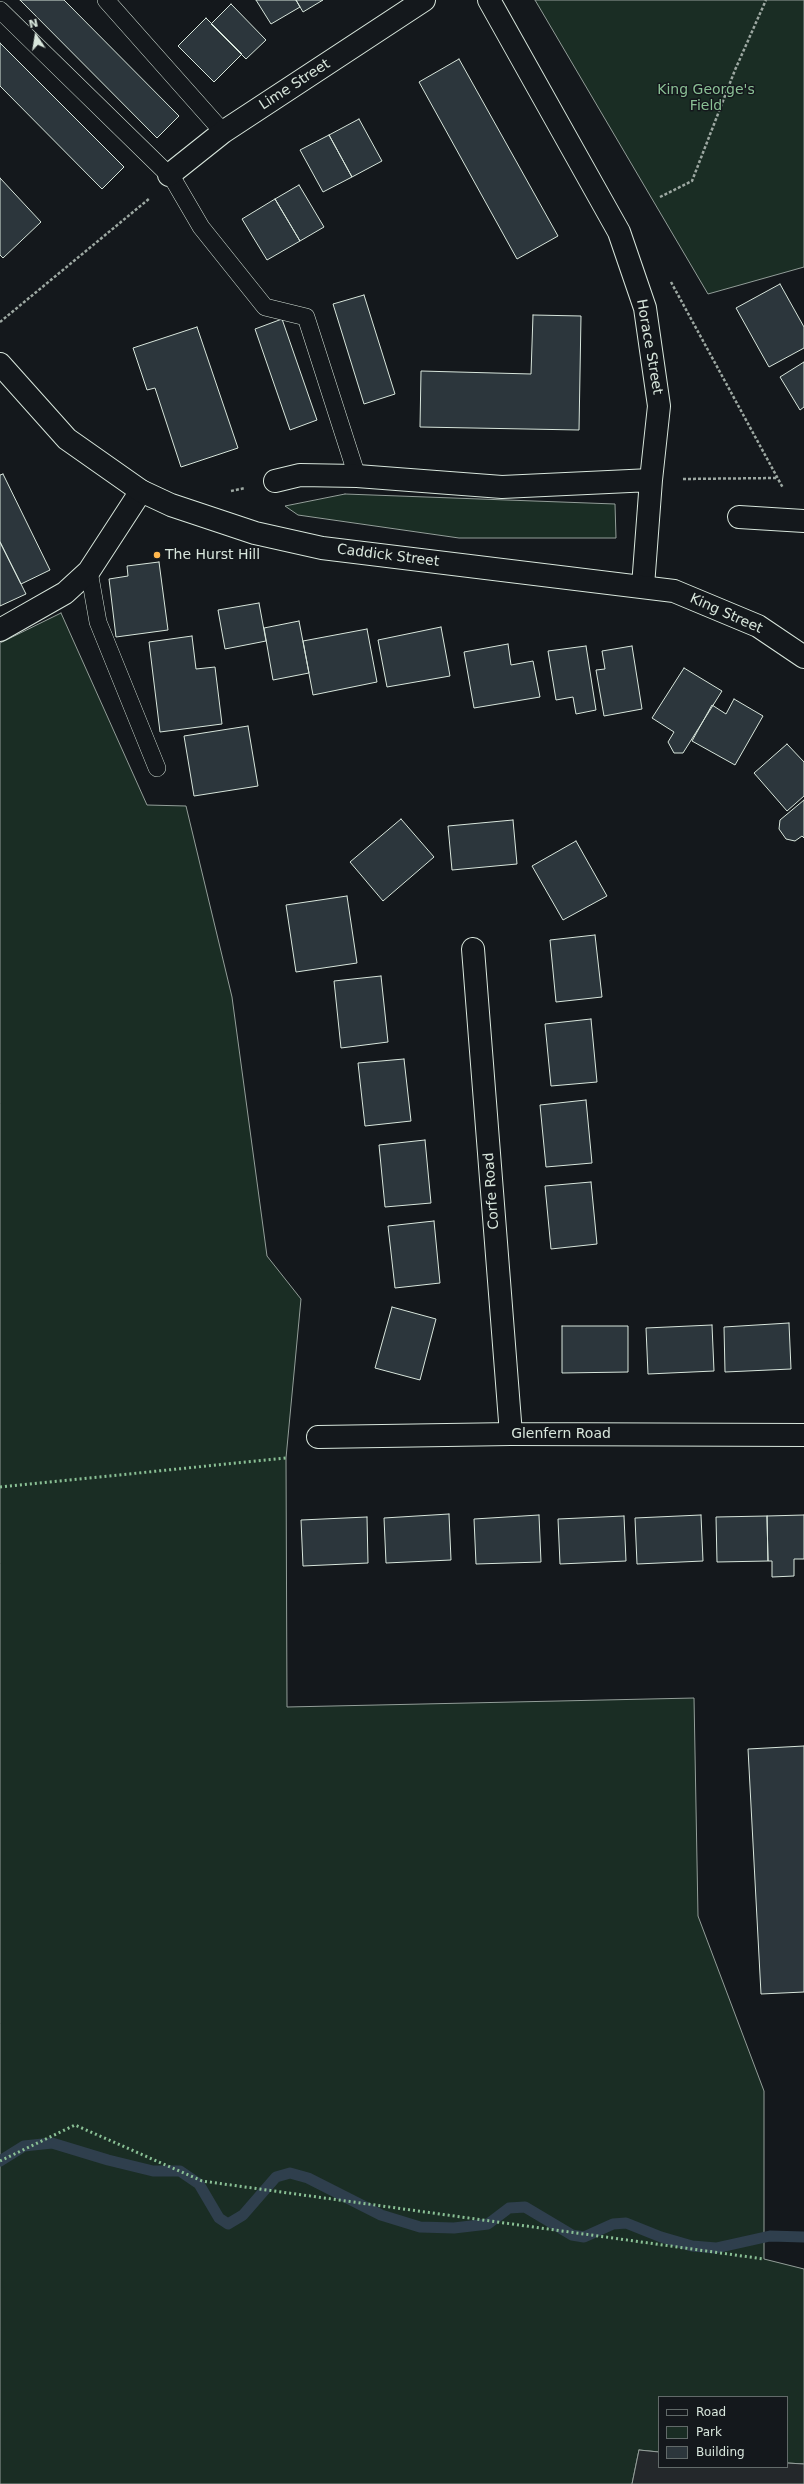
<!DOCTYPE html>
<html>
<head>
<meta charset="utf-8">
<style>
  body { margin:0 }
  #map { position:relative; width:804px; height:2484px; overflow:hidden; background:#14181c; font-family:"DejaVu Sans",sans-serif }
  canvas { display:block }
  .legend { position:absolute; left:658px; top:2396px; width:130px; height:72px; box-sizing:border-box; background:#14181c; border:1px solid #626a69; margin:0; padding:5px 7px; list-style:none; font-size:12px; color:#d8e6dc }
  .legend li { display:flex; align-items:center; gap:8px; height:20px }
  .legend b { width:20px; border:1px solid #626a69 }
  .north { position:absolute; left:16px; top:16px; width:40px; height:40px; -webkit-text-stroke:3px #14181c; paint-order:stroke; rotate:348deg; font-size:11px; font-weight:700; line-height:16px; text-align:center; color:#d8e6dc }
  .north::after { content:''; display:block; margin:auto; width:14px; height:18px; background:#d8e6dc; clip-path:polygon(50% 0,100% 100%,50% 72%,0 100%) }
</style>
</head>
<body>
<div id="map">
<canvas width="804" height="2484"></canvas>
<ul class="legend">
<li><b style="height:5px;background:#14181c"></b>Road</li>
<li><b style="height:11px;background:#1a2d24"></b>Park</li>
<li><b style="height:11px;background:#2c363c"></b>Building</li>
</ul>
<div class="north">N</div>
</div>
<script>
const g = document.querySelector('canvas').getContext('2d');
g.lineJoin = 'round';
function paint(path, color) { g.fillStyle = color; g.fill(path, 'evenodd'); }
const shape = rows => new Path2D(rows.map(r => 'M' + r).join(''));
function strokePath(path, color, width, dash) { g.strokeStyle = color; g.lineWidth = width; g.lineCap = dash ? 'butt' : 'round'; g.setLineDash(dash || []); g.stroke(path); }
function write(font, color, halo, rows, align = 'center') {
  g.font = font + ' "DejaVu Sans",sans-serif'; g.lineWidth = 3; g.setLineDash([]); g.textBaseline = 'middle'; g.strokeStyle = halo; g.fillStyle = color; for (const [text, x, y, turn = 0] of rows) {
    g.save(); g.translate(x, y); g.rotate((+turn || 0) * Math.PI / 180); g.textAlign = isNaN(turn) ? turn : align; if (halo) g.strokeText(text, 0, 0); g.fillText(text, 0, 0); g.restore();
  }
}
const green = shape([
  [535,0,804,0,804,267,708,294,535,0],
  [345,494,615,504,616,538,459,538,298,515,285,506,345,494],
  [61,613,147,805,186,806,232,997,267,1256,301,1299,286,1458,287,1707,694,1698,698,1916,764,2091,764,2259,804,2269,804,2464,787,2463,787,2397,659,2397,659,2452,639,2450,632,2484,0,2484,0,643,61,613]
]);
paint(green, '#1a2d24');
strokePath(green, '#939e99', 1);
const parking = shape([
  [639,2450,659,2452,659,2467,787,2467,787,2463,804,2464,804,2484,632,2484,639,2450]
]);
paint(parking, '#24282b');
strokePath(parking, '#939e99', 1);
strokePath(shape([
  [0,2161,24,2146,52,2143,108,2160,153,2171,180,2171,199,2184,219,2218,228,2224,243,2215,276,2177,290,2173,308,2178,381,2215,420,2227,454,2228,488,2224,509,2208,525,2207,572,2235,584,2237,613,2224,626,2223,661,2237,692,2246,716,2248,770,2236,804,2237]
]), '#2f3f4d', 11);
const building = shape([
  [20,0,64,0,179,116,157,138,20,0],
  [256,0,296,0,300,7,271,24,256,0],
  [296,0,323,0,303,12,296,0],
  [231,4,266,40,246,59,211,24,231,4],
  [206,18,242,54,214,82,178,46,206,18],
  [0,43,124,167,102,189,0,86,0,43],
  [459,59,558,236,517,259,419,82,459,59],
  [359,119,382,161,352,177,329,135,359,119],
  [329,135,352,177,323,192,300,150,329,135],
  [0,178,41,222,3,258,0,255,0,178],
  [299,185,324,227,300,241,275,199,299,185],
  [275,199,300,241,267,260,242,219,275,199],
  [780,284,804,327,804,348,769,367,736,308,780,284],
  [364,295,395,394,364,404,333,304,364,295],
  [533,315,581,316,579,430,420,427,421,371,531,374,533,315],
  [282,319,317,420,290,430,255,329,282,319],
  [197,327,238,448,181,467,155,388,147,390,133,348,197,327],
  [804,362,804,407,800,410,780,377,804,362],
  [3,474,50,570,21,584,0,542,0,475,3,474],
  [0,542,26,594,0,606,0,542],
  [159,562,168,630,116,637,109,579,128,576,127,566,159,562],
  [259,603,266,641,225,649,218,610,259,603],
  [299,621,309,673,273,680,264,628,299,621],
  [441,627,450,676,387,687,378,640,441,627],
  [367,629,377,682,313,695,303,641,367,629],
  [192,636,196,669,215,667,222,724,160,732,149,642,192,636],
  [508,644,511,665,533,661,540,697,474,708,464,652,508,644],
  [586,646,596,710,576,714,573,697,556,700,548,651,586,646],
  [632,646,642,709,604,716,596,670,605,669,602,651,632,646],
  [684,668,722,691,683,753,674,753,668,742,674,732,652,718,684,668],
  [734,699,763,716,735,765,692,741,712,705,726,714,734,699],
  [248,726,258,786,194,796,184,736,248,726],
  [787,744,804,762,804,796,787,811,754,773,787,744],
  [804,800,804,838,802,836,795,841,786,839,779,829,780,820,804,800],
  [401,819,434,857,383,901,350,862,401,819],
  [513,820,517,864,452,870,448,826,513,820],
  [576,841,607,896,563,920,532,866,576,841],
  [347,896,357,963,296,972,286,905,347,896],
  [595,935,602,997,556,1002,550,940,595,935],
  [381,976,388,1042,341,1048,334,981,381,976],
  [591,1019,597,1082,551,1086,545,1024,591,1019],
  [404,1059,411,1121,365,1126,358,1063,404,1059],
  [586,1100,592,1163,546,1167,540,1105,586,1100],
  [425,1140,431,1203,385,1207,379,1145,425,1140],
  [591,1182,597,1244,551,1249,545,1186,591,1182],
  [434,1221,440,1283,395,1288,388,1226,434,1221],
  [392,1307,436,1319,420,1380,375,1368,392,1307],
  [789,1323,791,1369,725,1372,724,1327,789,1323],
  [712,1325,714,1371,648,1374,646,1328,712,1325],
  [562,1326,628,1326,628,1372,562,1373,562,1326],
  [449,1514,451,1560,386,1563,384,1518,449,1514],
  [539,1515,541,1562,476,1564,474,1519,539,1515],
  [701,1515,703,1561,637,1564,635,1518,701,1515],
  [804,1515,804,1559,794,1559,794,1576,772,1577,772,1561,768,1561,767,1516,804,1515],
  [624,1516,626,1561,560,1564,558,1519,624,1516],
  [767,1516,768,1561,717,1562,716,1517,767,1516],
  [367,1517,368,1563,303,1566,301,1520,367,1517],
  [804,1746,804,1992,761,1994,748,1749,804,1746]
]);
paint(building, '#2c363c');
strokePath(building, '#d8e6dc', 1);
const lane = shape([
  [106,0,223,132],
  [0,10,173,179,201,227,265,307,306,317,357,476],
  [89,571,98,622,157,768]
]);
const street = shape([
  [489,0,619,232,645,308,659,406,651,480,643,586],
  [169,175,223,132,424,0],
  [275,481,300,475,357,476,502,487,651,480],
  [739,517,804,521],
  [0,630,65,593,89,571,141,491],
  [473,949,511,1434],
  [318,1437,511,1434,804,1435]
]);
const secondary = shape([
  [0,364,67,439,141,491,171,505,255,533,322,548,674,591,758,626,804,657]
]);
strokePath(lane, '#d8e6dc', 18);
strokePath(street, '#d8e6dc', 24);
strokePath(secondary, '#d8e6dc', 24);
strokePath(shape([
  [660,197,692,181,735,70,766,0],
  [671,282,783,488],
  [0,322,150,198],
  [683,479,776,478],
  [231,491,245,488]
]), '#9da8a2', 2.5, [3, 2]);
strokePath(lane, '#14181c', 17);
strokePath(street, '#14181c', 22);
strokePath(secondary, '#14181c', 22);
strokePath(shape([
  [0,1487,286,1458],
  [0,2161,75,2125,202,2181,764,2259]
]), '#8ac095', 3, [2, 3]);
for (const [x, y, r, color] of [
  [157,555,4,"#ffb74d"]
]) { const dot = new Path2D(); dot.arc(x, y, r, 0, 2 * Math.PI); g.fillStyle = color; g.fill(dot); strokePath(dot, '#14181c', 1.5); }
write('14px', '#d8e6dc', '#14181c', [
  ["Lime Street",295,85,-33],
  ["Horace Street",649,347,80],
  ["Caddick Street",388,556,7],
  ["King Street",726,614,24],
  ["Corfe Road",492,1191,-94],
  ["Glenfern Road",561,1434]
]);
write('14px', '#8ac095', '#14181c', [
  ["King George's",706,90],
  ["Field",706,106]
]);
write('14px', '#d8e6dc', '#14181c', [
  ["The Hurst Hill",165,555]
], 'left');
</script>
</body>
</html>
